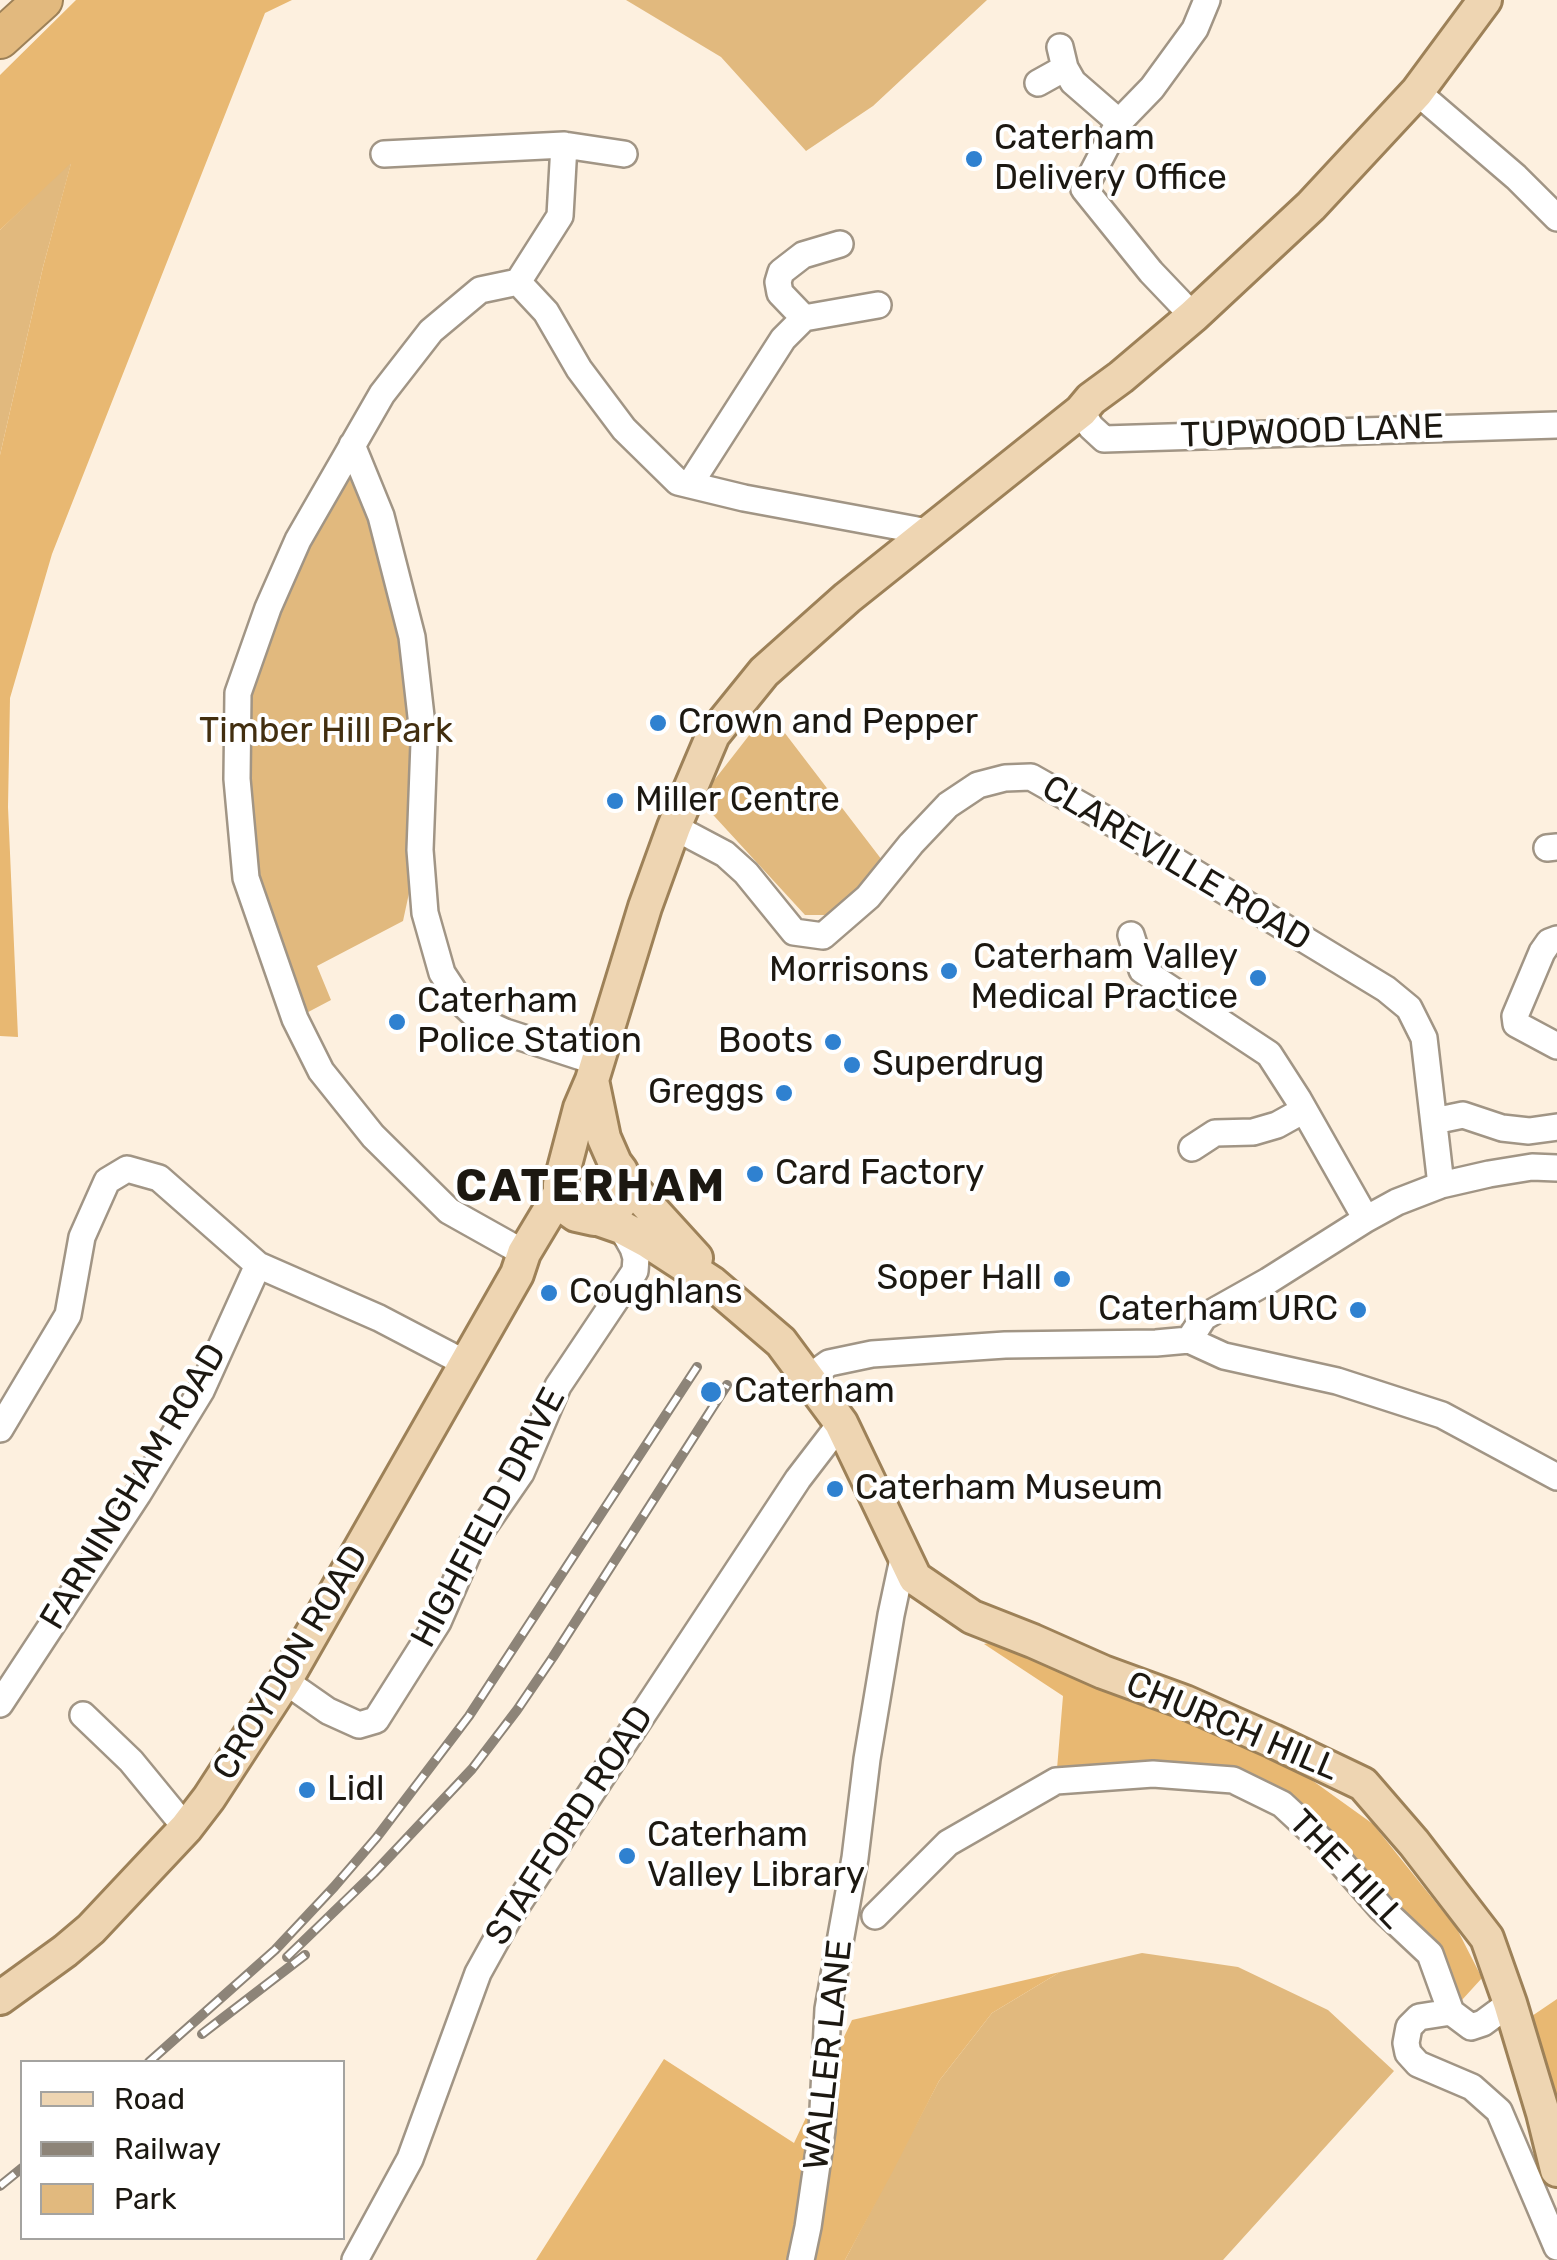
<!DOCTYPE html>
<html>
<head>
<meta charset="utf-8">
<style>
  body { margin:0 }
  #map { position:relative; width:1557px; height:2260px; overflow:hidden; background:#fdf0df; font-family:Rubik,sans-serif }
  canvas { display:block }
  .legend { position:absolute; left:20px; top:2060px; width:325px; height:180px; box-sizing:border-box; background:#fff; border:2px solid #a4a3a0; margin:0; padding:12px 18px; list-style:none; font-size:30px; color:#1c1811 }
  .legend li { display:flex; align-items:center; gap:20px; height:50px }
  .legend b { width:50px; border:2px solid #a4a3a0 }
</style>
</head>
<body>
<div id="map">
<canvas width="1557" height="2260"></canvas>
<ul class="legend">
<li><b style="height:12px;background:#eed5b2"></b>Road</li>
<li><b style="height:12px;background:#8d8478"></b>Railway</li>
<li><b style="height:28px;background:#e1b97e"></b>Park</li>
</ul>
</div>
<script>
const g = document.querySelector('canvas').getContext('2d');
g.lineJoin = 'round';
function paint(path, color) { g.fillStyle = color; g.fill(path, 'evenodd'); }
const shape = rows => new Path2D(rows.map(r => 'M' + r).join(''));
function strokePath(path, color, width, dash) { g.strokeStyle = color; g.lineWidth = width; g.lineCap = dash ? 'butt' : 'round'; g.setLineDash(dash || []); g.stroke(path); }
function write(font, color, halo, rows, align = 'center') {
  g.font = font + ' Rubik,sans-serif'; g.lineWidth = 8; g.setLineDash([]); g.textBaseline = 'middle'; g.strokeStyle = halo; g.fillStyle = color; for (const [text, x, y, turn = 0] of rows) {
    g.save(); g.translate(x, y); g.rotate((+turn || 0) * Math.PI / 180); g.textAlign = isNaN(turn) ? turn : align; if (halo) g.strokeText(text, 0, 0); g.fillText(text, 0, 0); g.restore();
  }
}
paint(shape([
  [626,0,987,0,873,106,806,151,721,57],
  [72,160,43,267,0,455,0,230],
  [352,445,396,624,412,708,411,884,403,921,317,966,331,1000,295,1019,246,878,238,693],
  [768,711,885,864,833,915,805,915,704,805,712,783],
  [1142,1953,1238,1967,1328,2010,1394,2071,1223,2260,845,2260,939,2081,992,2013,1060,1972]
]), '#e1b97e');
paint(shape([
  [76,0,292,0,265,13,52,554,10,698,8,807,18,1037,0,1036,0,455,43,267,71,163,0,230,0,75],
  [1002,1640,1288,1763,1373,1824,1457,1929,1482,1978,1451,2012,1430,1954,1282,1804,1234,1780,1056,1781,1063,1696,984,1644],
  [1060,1972,992,2013,939,2081,894,2169,845,2260,536,2260,664,2059,794,2143,852,2020],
  [1557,1999,1557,2110,1529,2018]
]), '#e8b872');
const minor = shape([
  [1060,47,1065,68,1073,82,1119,122],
  [1038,83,1065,68],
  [1417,92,1516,177,1557,218],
  [384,154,564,145,624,154],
  [518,282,560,216,564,145],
  [1193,316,1151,272,1084,189,1119,122,1152,88,1195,29,1207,0],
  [804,318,780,293,778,282,781,272,803,255,840,244],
  [1081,411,1091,427,1104,439,1557,425],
  [352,445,381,516,412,637,424,743,420,850,425,913,442,973,461,1002,481,1021,505,1032,597,1062],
  [690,484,783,339,804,318,878,305],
  [674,827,725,854,746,873,794,932,823,936,868,897,911,844,948,805,978,785,1005,778,1031,777,1116,825,1386,989,1409,1008,1424,1038,1441,1185],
  [1547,848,1557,847],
  [1131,935,1142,970,1269,1054,1298,1099,1366,1219],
  [1557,939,1549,942,1542,952,1515,1016,1516,1024,1557,1046],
  [1434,1121,1463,1115,1502,1128,1529,1131,1557,1127],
  [1192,1148,1215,1133,1253,1132,1277,1125,1304,1110],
  [524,1253,449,1211,373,1136,321,1071,295,1019,246,878,237,779,238,693,268,608,298,540,382,394,431,331,480,290,518,282,546,312,579,369,624,429,678,482,744,498,928,532],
  [1189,1340,1204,1317,1268,1281,1366,1219,1397,1202,1441,1185,1489,1174,1532,1167,1557,1168],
  [808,1378,829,1363,872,1354,1005,1345,1156,1343,1189,1340,1224,1356,1337,1381,1442,1415,1557,1477],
  [0,1429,68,1315,82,1237,107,1181,127,1169,159,1178,258,1265,379,1318,465,1363],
  [285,1681,328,1711,359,1725,376,1720,438,1622,472,1544,521,1473,558,1386,635,1271,636,1258,633,1248,621,1227],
  [0,1704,138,1494,201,1391,258,1265],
  [83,1715,131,1761,186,1828],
  [875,1916,948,1843,1056,1781,1153,1774,1233,1780,1282,1804,1323,1842,1381,1908,1430,1954,1451,2012,1471,2027,1483,2023,1510,2003],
  [1451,2012,1419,2017,1409,2027,1406,2043,1408,2053,1418,2064,1472,2087,1499,2111,1557,2247],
  [355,2260,410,2159,478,1973,508,1919,798,1479,841,1423],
  [801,2260,808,2227,822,2130,828,2009,855,1858,867,1759,891,1615,904,1554]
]);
const major = shape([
  [592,1080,604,1138,615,1163,621,1171,625,1190,623,1199,614,1212,594,1219,576,1215,569,1210,560,1193,560,1184,580,1108,592,1080,645,907,674,827,713,735,764,672,847,598,1081,411,1091,399,1121,377,1193,316,1311,206,1417,92,1485,0],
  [624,1179,696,1258],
  [598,1219,621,1227,649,1242,712,1283,781,1342,841,1423,915,1578,972,1617,1033,1641,1103,1672,1185,1702,1273,1741,1363,1784,1414,1843,1487,1938,1510,2003,1543,2113,1557,2170],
  [0,1998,65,1951,91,1929,186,1828,209,1798,285,1681,517,1274,524,1253,560,1193]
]);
const highway = shape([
  [0,39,43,0]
]);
strokePath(minor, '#a19585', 30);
strokePath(major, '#9d8158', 38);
strokePath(highway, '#9d8158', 42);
strokePath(minor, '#fff', 25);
strokePath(major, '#eed5b2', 32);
strokePath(highway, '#e2b97e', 38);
const rail = shape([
  [287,1957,374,1873,472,1769,517,1710,553,1657,727,1385],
  [202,2034,305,1955],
  [149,2062,275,1950,334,1887,377,1837,469,1716,697,1367],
  [0,2186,22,2168]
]);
strokePath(rail, '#8d8478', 10);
strokePath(rail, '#fff', 6, [19]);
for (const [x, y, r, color] of [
  [974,159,10,"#2f81d0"],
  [658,723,10,"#2f81d0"],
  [615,801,10,"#2f81d0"],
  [949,971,10,"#2f81d0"],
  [1258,978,10,"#2f81d0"],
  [397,1022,10,"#2f81d0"],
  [833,1042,10,"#2f81d0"],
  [852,1065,10,"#2f81d0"],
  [784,1093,10,"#2f81d0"],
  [755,1174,10,"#2f81d0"],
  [1062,1279,10,"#2f81d0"],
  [549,1293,10,"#2f81d0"],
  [1358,1310,10,"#2f81d0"],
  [711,1392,12,"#2f81d0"],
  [835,1489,10,"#2f81d0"],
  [307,1790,10,"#2f81d0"],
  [627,1856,10,"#2f81d0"]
]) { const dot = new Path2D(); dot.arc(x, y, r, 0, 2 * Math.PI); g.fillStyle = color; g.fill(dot); strokePath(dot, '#fff', 4); }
write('35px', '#1c1811', '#fff', [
  ["Caterham",994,139],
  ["Delivery Office",994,179],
  ["Crown and Pepper",678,723],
  ["Miller Centre",635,801],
  ["Caterham Valley",1238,958,"right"],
  ["Medical Practice",1238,998,"right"],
  ["Morrisons",929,971,"right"],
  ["Caterham",417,1002],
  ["Police Station",417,1042],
  ["Boots",813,1042,"right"],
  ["Superdrug",872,1065],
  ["Greggs",764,1093,"right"],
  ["Card Factory",775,1174],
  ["Soper Hall",1042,1279,"right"],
  ["Coughlans",569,1293],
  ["Caterham URC",1338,1310,"right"],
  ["Caterham",734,1392],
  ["Caterham Museum",855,1489],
  ["Lidl",327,1790],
  ["Caterham",647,1836],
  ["Valley Library",647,1876]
], 'left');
write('35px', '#1c1811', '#fff', [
  ["TUPWOOD LANE",1312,432,-2],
  ["CLAREVILLE ROAD",1176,864,31],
  ["FARNINGHAM ROAD",134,1487,-59],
  ["HIGHFIELD DRIVE",489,1518,-62],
  ["CROYDON ROAD",291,1663,-59],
  ["CHURCH HILL",1232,1727,23],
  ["STAFFORD ROAD",570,1826,-57],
  ["THE HILL",1346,1870,46],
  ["WALLER LANE",829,2055,-84]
]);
write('35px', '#422e0f', '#fff', [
  ["Timber Hill Park",326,732]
]);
g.letterSpacing = '2.5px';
write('bold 45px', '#1c1811', '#fff', [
  ["CATERHAM",591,1188]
]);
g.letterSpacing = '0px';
</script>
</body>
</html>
